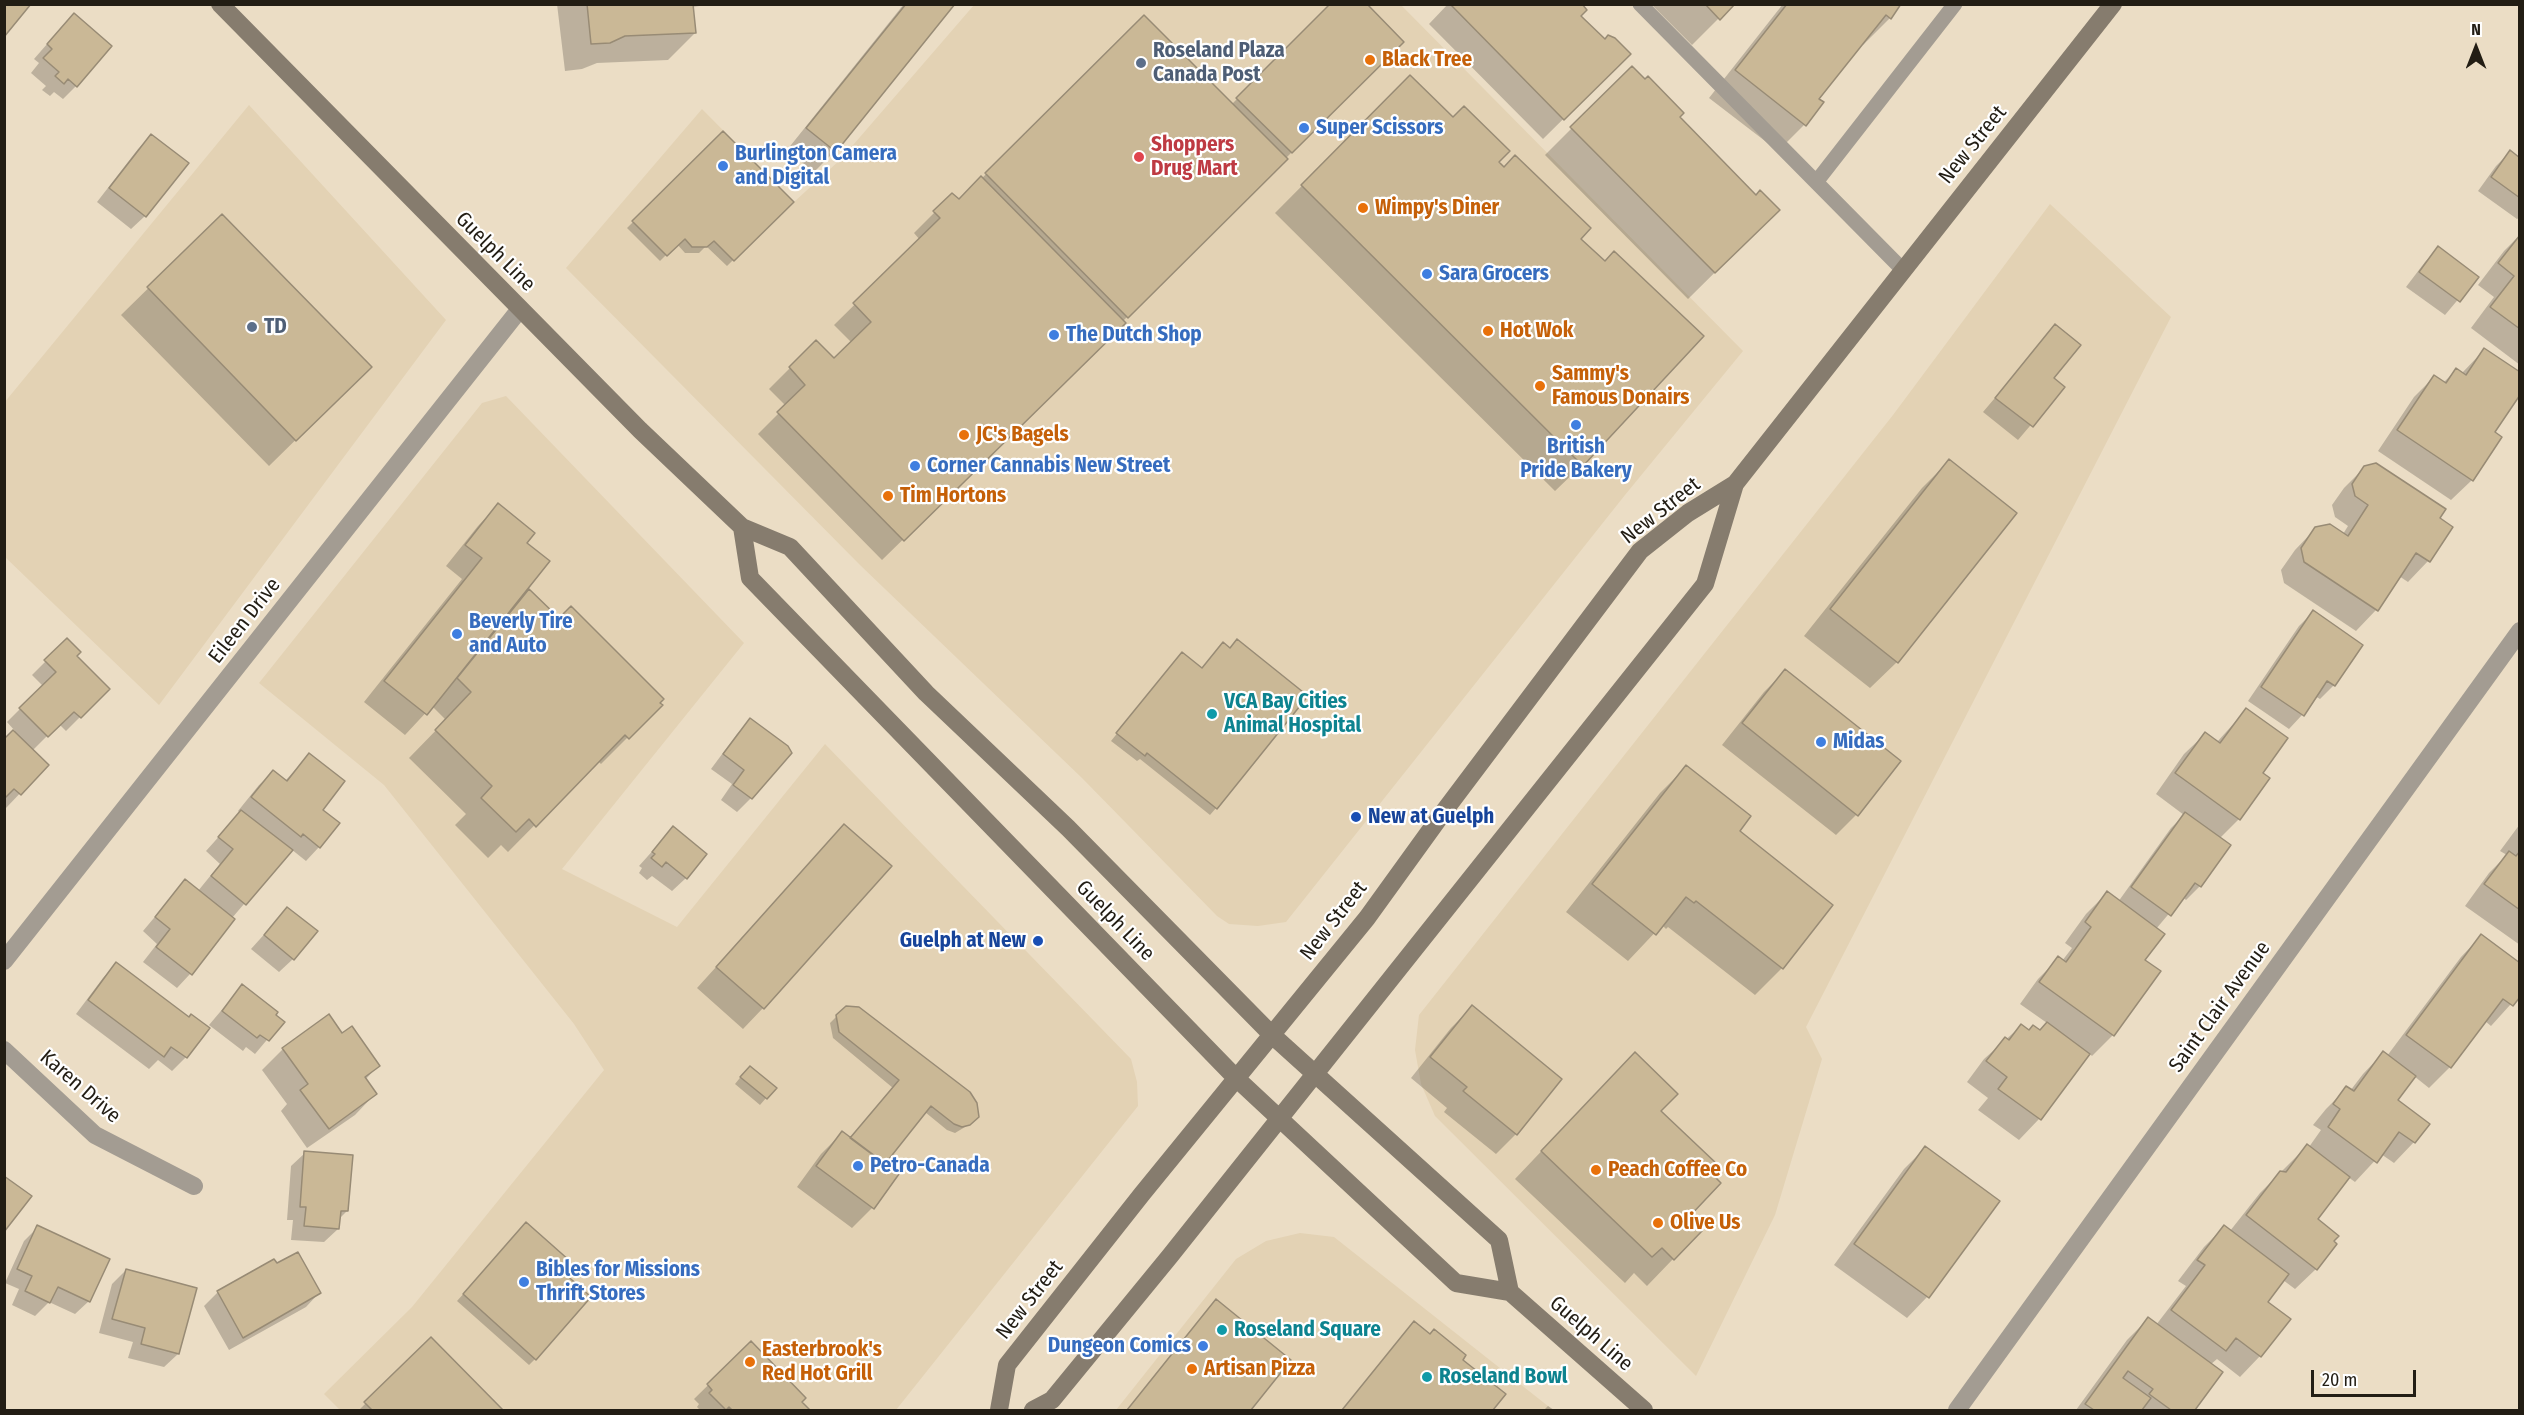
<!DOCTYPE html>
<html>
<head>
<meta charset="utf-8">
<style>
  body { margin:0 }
  #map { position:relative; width:2524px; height:1415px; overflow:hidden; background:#ebddc5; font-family:"Fira Sans Condensed",sans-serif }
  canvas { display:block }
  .frame { position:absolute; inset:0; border:6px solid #221d14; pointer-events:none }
  .north { position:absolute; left:2446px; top:18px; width:60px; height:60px; -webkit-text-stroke:4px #fff; paint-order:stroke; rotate:0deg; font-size:16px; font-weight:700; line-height:24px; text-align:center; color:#221d14 }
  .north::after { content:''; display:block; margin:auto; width:21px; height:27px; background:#221d14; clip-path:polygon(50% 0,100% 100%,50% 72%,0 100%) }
  .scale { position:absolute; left:2311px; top:1370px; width:105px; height:27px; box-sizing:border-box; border:3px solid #221d14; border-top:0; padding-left:8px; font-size:18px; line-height:21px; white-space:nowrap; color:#221d14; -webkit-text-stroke:4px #fff; paint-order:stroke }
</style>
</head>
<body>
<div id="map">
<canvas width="2524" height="1415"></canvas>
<div class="frame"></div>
<div class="north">N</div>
<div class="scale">20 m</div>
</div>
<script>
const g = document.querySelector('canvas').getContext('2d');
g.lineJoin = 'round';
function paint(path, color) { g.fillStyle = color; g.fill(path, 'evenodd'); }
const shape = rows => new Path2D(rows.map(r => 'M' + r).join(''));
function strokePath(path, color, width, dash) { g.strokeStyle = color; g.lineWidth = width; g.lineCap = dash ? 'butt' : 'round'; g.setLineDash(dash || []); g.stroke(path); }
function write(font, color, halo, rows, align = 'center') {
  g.font = font + ' "Fira Sans Condensed",sans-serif'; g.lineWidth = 4.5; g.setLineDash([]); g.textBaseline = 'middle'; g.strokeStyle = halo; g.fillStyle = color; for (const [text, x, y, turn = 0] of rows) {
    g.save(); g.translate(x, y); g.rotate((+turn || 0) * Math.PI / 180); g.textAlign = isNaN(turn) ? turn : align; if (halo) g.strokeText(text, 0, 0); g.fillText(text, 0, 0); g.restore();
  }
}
paint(shape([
  [974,5,1401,5,1743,351,1625,495,1286,922,1258,926,1229,924,1217,916,1082,778,860,565,566,268,702,109,794,202,841,159],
  [249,105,446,320,159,705,5,557,4,403],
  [2050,204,2171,317,1806,1027,1822,1059,1775,1215,1696,1376,1435,1116,1421,1084,1415,1050,1419,1015,1893,415],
  [506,396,744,643,562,869,677,927,825,744,1131,1059,1137,1082,1138,1106,896,1410,340,1410,324,1394,412,1307,604,1070,574,1024,384,785,259,683,482,403],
  [1300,1233,1334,1237,1553,1410,1116,1410,1236,1259,1266,1241]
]), '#e3d2b4');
paint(shape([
  [557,4,714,4,692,7,695,33,668,60,597,63,582,69,565,71],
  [904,4,953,4,835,151,814,172,787,150],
  [1332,4,1402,42,1122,322,1103,344,882,560,758,434,786,406,769,389,816,342,834,361,852,343,834,325,920,240,914,233,952,195,959,201,1144,17,1231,105],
  [1448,4,1580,4,1579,16,1605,41,1629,54,1543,139,1429,24],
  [1651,4,1733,4,1692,45],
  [1783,4,1900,4,1890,18,1863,45,1861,44,1817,99,1804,125,1778,151,1709,98],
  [61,28,76,86,63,99,54,92,50,96,42,90,46,86,31,73,39,63,34,59],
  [1632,68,1756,196,1778,210,1688,299,1545,155],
  [1410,77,1579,239,1582,465,1555,491,1275,213],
  [723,133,792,202,727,266,706,246,699,253,685,253,677,244,660,261,627,228],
  [151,136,145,216,131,229,97,202,138,149],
  [2510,152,2520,159,2520,217,2517,219,2478,191,2496,166],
  [222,216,370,367,269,466,121,315],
  [2520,235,2520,365,2471,328,2494,297,2478,285,2504,251],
  [2438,248,2477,277,2445,315,2406,287,2425,262],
  [2056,326,2052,378,2063,387,2018,440,1983,412],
  [2484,350,2493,432,2472,480,2451,500,2378,451,2414,397,2434,377,2443,383,2456,370,2462,373],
  [1949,461,1897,662,1870,688,1804,636,1922,488],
  [2365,467,2451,527,2428,561,2408,582,2399,576,2376,610,2356,631,2284,583,2281,570,2295,550,2316,528,2343,534,2348,526,2335,517,2332,505,2344,488],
  [498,505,525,543,516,601,518,602,529,591,660,705,601,764,598,761,508,852,501,845,488,858,455,825,466,814,409,758,446,720,432,706,405,735,364,702,462,579,446,566,478,526],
  [2313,612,2361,645,2334,685,2320,699,2315,696,2302,715,2289,729,2248,701,2299,626],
  [67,640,75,656,108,689,66,731,59,724,32,751,47,765,6,808,4,741,15,731,7,722,43,686,32,675],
  [1176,660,1216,808,1210,815,1140,759,1137,761,1111,741],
  [1785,671,1856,815,1836,835,1722,745,1764,692],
  [2246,710,2261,774,2239,819,2219,839,2200,886,2186,900,2183,897,2156,929,2143,960,2159,972,2113,1035,2092,1056,2089,1053,2039,1119,2019,1140,1978,1110,1988,1098,1967,1082,1984,1059,2021,1026,2029,1031,2039,1032,2047,1023,2020,1004,2038,979,2059,958,2062,961,2072,948,2065,943,2086,914,2107,893,2118,902,2171,828,2184,815,2156,794,2184,754,2205,734,2217,742],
  [750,720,751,798,737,812,721,800,732,784,711,769,737,734],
  [309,755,321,810,319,847,306,861,291,849,232,918,233,920,190,974,177,988,143,962,157,944,143,931,185,881,198,891,220,864,206,851,240,813,238,811,259,785,273,772,285,781],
  [1686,767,1737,831,1831,905,1782,968,1755,995,1668,927,1666,929,1662,925,1628,961,1566,912,1660,793],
  [2520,824,2520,945,2465,906,2489,873,2507,855,2500,851],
  [844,826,763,1008,743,1029,697,988],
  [673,828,686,878,672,891,652,876,647,880,639,873,642,868,639,866],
  [287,909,293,959,279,972,251,949],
  [2481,936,2520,994,2491,1026,2485,1021,2450,1067,2429,1088,2414,1076,2396,1100,2428,1124,2414,1142,2394,1163,2381,1154,2355,1182,2348,1177,2315,1220,2316,1269,2295,1289,2283,1280,2266,1302,2260,1356,2240,1377,2217,1359,2210,1365,2221,1373,2193,1410,2076,1410,2127,1340,2148,1319,2156,1325,2186,1286,2178,1281,2204,1247,2224,1227,2230,1231,2260,1193,2307,1146,2309,1147,2321,1130,2313,1125,2326,1109,2347,1088,2350,1091,2363,1074,2383,1053,2387,1056,2461,957],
  [116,964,186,1057,172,1071,158,1060,149,1069,76,1014,103,978],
  [242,986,282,1022,255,1054,246,1047,243,1051,209,1025],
  [1472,1007,1516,1134,1496,1154,1444,1112,1447,1108,1411,1078,1451,1028],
  [837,1016,970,1124,955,1133,947,1130,925,1112,883,1164,897,1174,872,1208,852,1228,797,1187,821,1154,842,1133,850,1139,893,1088,833,1038,830,1023],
  [342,1035,378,1066,365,1080,375,1094,355,1115,307,1148,281,1111,287,1104,262,1070,283,1049],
  [743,1074,766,1098,760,1105,735,1084],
  [1608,1081,1659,1111,1707,1172,1686,1218,1673,1259,1647,1286,1634,1273,1625,1283,1515,1179],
  [1925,1148,1998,1201,1927,1297,1907,1318,1834,1265,1904,1169],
  [305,1153,347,1211,339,1219,338,1229,324,1242,291,1240,293,1220,287,1220,291,1166],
  [38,1227,89,1301,75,1314,49,1302,35,1316,12,1305,19,1289,5,1283,24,1241],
  [520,1231,559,1271,535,1359,529,1365,457,1301],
  [126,1270,178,1354,164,1367,128,1358,133,1342,99,1333,112,1284],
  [218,1292,319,1293,306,1307,229,1350,204,1306],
  [1209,1308,1289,1360,1249,1410,1127,1410],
  [1408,1330,1461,1360,1504,1395,1491,1410,1343,1410],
  [431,1339,501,1410,359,1410],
  [751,1343,800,1402,808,1410,700,1410,697,1407,699,1404,694,1399],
  [1548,1406,1554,1410,1544,1410]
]), '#0003');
const building = shape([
  [4,4,31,4,4,37,4,4],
  [587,4,693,4,696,33,625,36,610,43,591,44,587,4],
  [906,4,955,4,836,152,806,128,906,4],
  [1330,4,1367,4,1404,42,1292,153,1236,98,1330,4],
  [1450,4,1582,4,1587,10,1581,16,1605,39,1608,35,1615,38,1631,54,1564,120,1450,4],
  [1705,4,1735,4,1720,20,1705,4],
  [1787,4,1901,4,1891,19,1886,15,1819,99,1824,102,1806,126,1735,70,1787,4],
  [74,13,112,46,77,87,68,79,64,84,55,76,59,72,43,58,52,49,47,44,74,13],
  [1144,15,1288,159,1128,318,985,173,1144,15],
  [1632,66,1645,79,1648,76,1684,113,1680,117,1756,195,1760,190,1780,210,1715,273,1570,127,1632,66],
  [1410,75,1453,117,1464,106,1510,151,1499,162,1504,167,1515,155,1591,228,1581,239,1605,261,1614,251,1704,336,1583,466,1301,185,1410,75],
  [723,131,794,202,734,261,714,241,707,247,692,247,685,239,667,256,632,221,723,131],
  [151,134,189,163,146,217,109,188,151,134],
  [2510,150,2520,158,2520,198,2491,177,2510,150],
  [981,176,1126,323,904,541,777,412,805,385,789,367,816,340,834,358,871,322,853,303,940,218,933,211,952,193,959,199,981,176],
  [222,214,372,367,296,441,147,287,222,214],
  [2520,235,2520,329,2490,307,2514,276,2498,263,2520,235],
  [2438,246,2479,277,2460,302,2419,272,2438,246],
  [2055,324,2081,345,2054,378,2065,387,2033,427,1995,398,2055,324],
  [2484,348,2520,372,2520,395,2495,432,2502,437,2473,481,2397,430,2434,375,2446,383,2456,368,2466,375,2484,348],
  [1949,459,2017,513,1898,663,1830,609,1949,459],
  [2376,463,2446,509,2440,518,2453,527,2430,562,2416,553,2378,611,2304,562,2301,548,2315,527,2330,524,2348,536,2368,505,2355,496,2352,484,2364,466,2376,463],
  [498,503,535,533,527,543,550,561,427,715,384,681,482,558,465,545,498,503],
  [529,589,559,618,571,606,664,699,660,703,663,705,629,739,625,735,536,827,529,819,516,832,481,798,492,786,435,730,471,692,457,678,529,589],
  [2313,610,2363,645,2335,686,2327,681,2304,716,2261,687,2313,610],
  [67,638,81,652,77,656,110,689,81,718,74,712,48,737,19,708,56,672,44,660,67,638],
  [1237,639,1308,696,1217,809,1147,753,1145,756,1116,733,1182,652,1202,668,1223,642,1230,648,1237,639],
  [1785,669,1901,761,1858,816,1742,723,1785,669],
  [2246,708,2288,738,2263,773,2270,778,2240,820,2175,773,2205,732,2220,743,2246,708],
  [750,718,788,746,792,753,752,799,733,785,744,770,723,754,750,718],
  [13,730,49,765,21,795,14,789,4,799,4,739,13,730],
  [309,753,345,781,323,810,340,823,320,848,303,834,301,837,251,797,273,770,287,781,309,753],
  [1686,765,1751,816,1740,831,1833,905,1783,969,1696,901,1694,903,1686,897,1656,935,1592,884,1686,765],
  [241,810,293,850,246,905,211,876,233,849,218,837,241,810],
  [2185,812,2231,845,2201,887,2195,883,2171,916,2131,887,2185,812],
  [844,824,892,866,764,1009,716,967,844,824],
  [673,826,707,854,687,879,666,862,662,867,651,858,655,854,652,852,673,826],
  [2509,851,2516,856,2520,851,2520,910,2484,884,2509,851],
  [185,879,235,919,192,975,156,947,170,929,155,917,185,879],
  [2107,891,2165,934,2145,960,2161,971,2114,1036,2039,982,2058,956,2066,962,2091,927,2085,922,2107,891],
  [287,907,318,931,294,960,264,935,287,907],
  [2481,934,2520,963,2520,997,2513,1006,2503,999,2451,1068,2406,1035,2481,934],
  [116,962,189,1017,191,1014,210,1028,187,1058,171,1047,164,1057,88,1000,116,962],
  [242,984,278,1012,276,1015,285,1022,269,1041,260,1035,257,1038,222,1011,242,984],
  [1472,1005,1562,1079,1517,1135,1463,1091,1467,1087,1430,1057,1472,1005],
  [846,1006,859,1007,970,1092,977,1103,979,1117,970,1125,962,1127,954,1124,931,1106,885,1164,850,1138,899,1080,839,1032,836,1015,846,1006],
  [329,1014,342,1033,352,1026,380,1066,365,1077,377,1094,329,1129,300,1090,308,1084,282,1048,329,1014],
  [2047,1022,2090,1054,2041,1120,1998,1089,2007,1077,1986,1061,2005,1037,2009,1040,2021,1024,2029,1030,2033,1025,2040,1030,2047,1022],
  [2383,1051,2416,1076,2398,1100,2430,1124,2415,1143,2399,1132,2377,1163,2328,1127,2340,1109,2333,1104,2346,1086,2354,1091,2383,1051],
  [1635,1052,1678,1094,1661,1111,1717,1164,1710,1172,1721,1183,1688,1218,1702,1231,1674,1260,1662,1248,1652,1257,1541,1151,1635,1052],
  [750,1066,777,1088,767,1099,740,1077,750,1066],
  [842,1131,899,1174,874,1209,816,1166,842,1131],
  [2307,1144,2350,1177,2318,1219,2339,1236,2334,1241,2337,1244,2317,1270,2246,1215,2280,1171,2286,1172,2307,1144],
  [1925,1146,2000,1201,1929,1298,1854,1244,1925,1146],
  [304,1151,353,1155,348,1211,341,1211,339,1229,304,1226,306,1207,300,1207,304,1151],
  [4,1176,32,1196,4,1232,4,1176],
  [526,1222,570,1261,562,1271,591,1297,536,1360,463,1294,526,1222],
  [37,1225,110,1259,90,1302,58,1287,50,1303,25,1291,32,1276,17,1269,37,1225],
  [2224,1225,2289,1274,2268,1302,2291,1319,2261,1357,2236,1338,2226,1351,2171,1310,2205,1265,2197,1260,2224,1225],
  [298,1252,321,1293,243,1338,217,1291,274,1259,277,1263,298,1252],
  [126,1269,197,1288,179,1354,141,1344,145,1328,112,1319,126,1269],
  [1216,1299,1291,1360,1251,1410,1127,1410,1216,1299],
  [2148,1317,2223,1372,2195,1410,2171,1410,2149,1394,2153,1389,2128,1371,2123,1378,2151,1398,2142,1410,2094,1410,2085,1404,2148,1317],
  [1414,1321,1430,1334,1434,1329,1466,1355,1463,1360,1506,1394,1493,1410,1342,1410,1414,1321],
  [431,1337,503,1410,372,1410,364,1402,431,1337],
  [751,1341,806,1398,802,1402,810,1410,732,1410,729,1407,726,1410,709,1393,712,1390,707,1384,751,1341]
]);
paint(building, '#cab896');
strokePath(building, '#988b75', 1.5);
strokePath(shape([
  [1640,4,1902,269],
  [1817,181,1955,4]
]), '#a39c92', 15);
strokePath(shape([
  [4,961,520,309],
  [4,1050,95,1135,194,1186],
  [1957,1410,2520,631]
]), '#a39c92', 18);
strokePath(shape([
  [220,4,640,430,742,527,790,547,926,693,1068,828,1272,1035,1499,1240,1510,1292],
  [742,527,750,578,1236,1078,1456,1283,1510,1292,1644,1410],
  [999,1410,1007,1365,1142,1194,1367,918,1445,810,1640,551,1688,513,1735,484,2113,4],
  [1033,1410,1052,1400,1170,1256,1705,584,1735,484]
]), '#867c6e', 18);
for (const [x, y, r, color] of [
  [1370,60,6,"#e8710a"],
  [1141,63,6,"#5c6f8a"],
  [1304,128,6,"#3f7fe0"],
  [1139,157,6,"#e0444e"],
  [723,166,6,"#3f7fe0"],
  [1363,208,6,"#e8710a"],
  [1427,274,6,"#3f7fe0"],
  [252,327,6,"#5c6f8a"],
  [1488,331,6,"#e8710a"],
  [1054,335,6,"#3f7fe0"],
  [1540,386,6,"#e8710a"],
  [1576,425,6,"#3f7fe0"],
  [964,435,6,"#e8710a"],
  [915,466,6,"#3f7fe0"],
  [888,496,6,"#e8710a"],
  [457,634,6,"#3f7fe0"],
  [1212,714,6,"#0f9aa8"],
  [1821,742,6,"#3f7fe0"],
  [1356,817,6,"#1a4fb4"],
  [1038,941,6,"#1a4fb4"],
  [858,1166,6,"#3f7fe0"],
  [1596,1170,6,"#e8710a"],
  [1658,1223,6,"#e8710a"],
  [524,1282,6,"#3f7fe0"],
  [1222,1330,6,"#0f9aa8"],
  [1203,1346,6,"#3f7fe0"],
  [750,1362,6,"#e8710a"],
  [1192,1369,6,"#e8710a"],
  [1427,1377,6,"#0f9aa8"]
]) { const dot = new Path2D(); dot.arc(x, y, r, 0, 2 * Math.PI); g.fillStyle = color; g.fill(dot); strokePath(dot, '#fff', 2); }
write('bold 21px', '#4e5e75', '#fff', [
  ["Roseland Plaza",1153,51],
  ["Canada Post",1153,75],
  ["TD",264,327]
], 'left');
write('bold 21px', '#c56008', '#fff', [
  ["Black Tree",1382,60],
  ["Wimpy's Diner",1375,208],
  ["Hot Wok",1500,331],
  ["Sammy's",1552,374],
  ["Famous Donairs",1552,398],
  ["JC's Bagels",976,435],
  ["Tim Hortons",900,496],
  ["Peach Coffee Co",1608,1170],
  ["Olive Us",1670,1223],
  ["Easterbrook's",762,1350],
  ["Red Hot Grill",762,1374],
  ["Artisan Pizza",1204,1369]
], 'left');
write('bold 21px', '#366cbe', '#fff', [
  ["Super Scissors",1316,128],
  ["Burlington Camera",735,154],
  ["and Digital",735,178],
  ["Sara Grocers",1439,274],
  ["The Dutch Shop",1066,335],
  ["British",1576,447,"center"],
  ["Pride Bakery",1576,471,"center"],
  ["Corner Cannabis New Street",927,466],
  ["Beverly Tire",469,622],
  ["and Auto",469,646],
  ["Midas",1833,742],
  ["Petro-Canada",870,1166],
  ["Bibles for Missions",536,1270],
  ["Thrift Stores",536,1294],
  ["Dungeon Comics",1191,1346,"right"]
], 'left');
write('bold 21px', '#be3a42', '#fff', [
  ["Shoppers",1151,145],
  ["Drug Mart",1151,169]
], 'left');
write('21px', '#221d14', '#fff', [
  ["New Street",1973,145,-51],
  ["Guelph Line",495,252,45],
  ["New Street",1661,511,-38],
  ["Eileen Drive",245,621,-52],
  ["Guelph Line",1115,921,46],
  ["New Street",1334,921,-52],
  ["Saint Clair Avenue",2220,1007,-54],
  ["Karen Drive",80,1087,41],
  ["New Street",1030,1300,-52],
  ["Guelph Line",1591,1334,41]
]);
write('bold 21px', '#0d838f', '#fff', [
  ["VCA Bay Cities",1224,702],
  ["Animal Hospital",1224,726],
  ["Roseland Square",1234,1330],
  ["Roseland Bowl",1439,1377]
], 'left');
write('bold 21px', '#164399', '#fff', [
  ["New at Guelph",1368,817],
  ["Guelph at New",1026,941,"right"]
], 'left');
</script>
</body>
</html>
